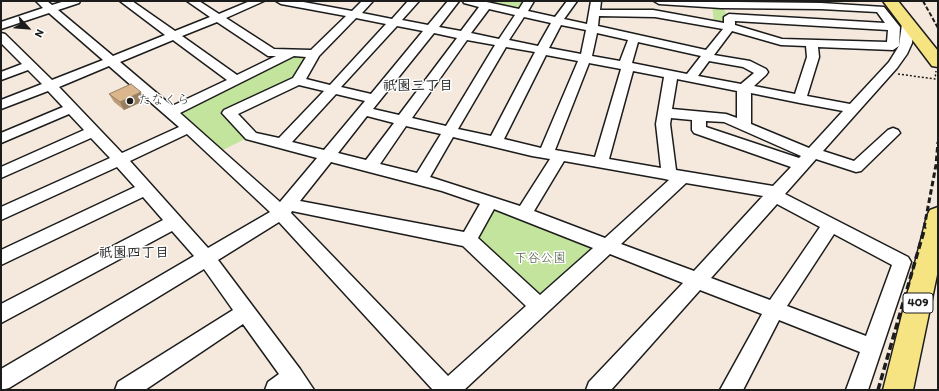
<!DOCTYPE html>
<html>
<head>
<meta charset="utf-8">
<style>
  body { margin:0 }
  #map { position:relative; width:939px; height:391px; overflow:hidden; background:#f4e9dc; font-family:Itim,sans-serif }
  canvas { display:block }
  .frame { position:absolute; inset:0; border:2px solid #1c1c1c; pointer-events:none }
  .north { position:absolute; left:8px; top:8px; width:40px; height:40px; -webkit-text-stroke:3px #fff; paint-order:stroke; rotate:116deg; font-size:11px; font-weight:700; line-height:16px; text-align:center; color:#1c1c1c }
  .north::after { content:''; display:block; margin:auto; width:14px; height:18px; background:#1c1c1c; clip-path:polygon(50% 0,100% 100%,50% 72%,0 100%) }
</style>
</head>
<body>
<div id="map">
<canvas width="939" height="391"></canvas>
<div class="frame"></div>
<div class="north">N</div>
</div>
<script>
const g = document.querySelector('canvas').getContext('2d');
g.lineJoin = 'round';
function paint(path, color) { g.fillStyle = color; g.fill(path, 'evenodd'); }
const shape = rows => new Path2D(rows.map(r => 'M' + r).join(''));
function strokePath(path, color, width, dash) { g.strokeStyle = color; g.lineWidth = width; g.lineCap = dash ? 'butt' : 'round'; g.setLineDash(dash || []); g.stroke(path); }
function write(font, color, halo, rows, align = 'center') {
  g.font = font + ' Itim,"Klee One",sans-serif'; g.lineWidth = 3; g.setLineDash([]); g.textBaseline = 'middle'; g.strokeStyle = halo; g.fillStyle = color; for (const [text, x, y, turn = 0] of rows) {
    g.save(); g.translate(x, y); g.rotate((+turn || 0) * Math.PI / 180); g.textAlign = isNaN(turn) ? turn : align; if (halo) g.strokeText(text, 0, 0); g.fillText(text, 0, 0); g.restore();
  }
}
paint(shape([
  [468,1,529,1,522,12],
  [712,4,721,5,729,17,730,27,714,24],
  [293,52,314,54,298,81,230,113,251,136,217,153,171,112],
  [490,201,607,246,540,307,468,240]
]), '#c2e49d');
const minor = shape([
  [36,1,47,1,52,5,65,1,80,1,79,3,58,10,113,56,165,35,120,1,132,1,175,31,210,17,187,1,199,1,219,14,250,1,264,1,226,18,274,49,311,50,346,16,281,4,276,1,298,1,352,11,362,1,373,1,362,13,392,19,408,1,419,1,402,20,428,25,448,1,459,1,439,27,461,31,479,7,464,3,463,1,482,1,519,9,524,1,534,1,528,11,555,17,567,1,577,1,564,19,587,24,591,1,601,1,600,10,653,10,724,23,724,17,729,14,885,23,877,12,821,9,721,8,659,4,654,1,821,3,884,7,900,27,899,46,902,24,908,21,912,22,914,24,912,43,907,54,897,68,823,151,854,161,888,130,893,128,898,130,900,133,861,171,856,172,816,159,785,194,908,257,911,262,868,390,846,390,860,352,779,320,743,390,720,390,762,314,700,290,611,390,586,390,589,382,683,283,610,254,464,390,433,390,279,222,218,260,300,369,314,390,265,390,268,382,279,374,243,324,145,390,115,390,118,382,233,310,204,269,9,388,1,390,1,369,194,256,172,231,1,323,1,304,163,220,143,197,1,265,1,250,135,187,117,167,1,220,1,207,110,158,91,138,1,178,1,167,84,130,69,114,1,143,1,133,63,107,48,91,1,109,1,100,42,84,28,70,1,80,1,72,22,64,1,43,1,33,5,34,52,80,103,60,49,13,1,29,1,22,43,8,36,1],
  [489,9,515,15,499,39,471,33,489,9],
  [599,16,655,17,723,29,706,50,598,26,599,16],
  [524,17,551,23,538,46,509,40,524,17],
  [356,18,386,24,330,85,306,79,319,56,356,18],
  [735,21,888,30,887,42,782,39,735,25,735,21],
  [217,22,268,56,276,56,237,75,182,36,217,22],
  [561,25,586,30,581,54,549,48,561,25],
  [397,26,423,31,371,94,341,87,397,26],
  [732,31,781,45,806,46,807,57,795,94,754,86,766,75,768,72,766,69,750,61,714,55,732,31],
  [434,33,457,38,399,115,373,109,434,33],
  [597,33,628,40,620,61,592,56,597,33],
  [173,40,227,80,172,106,120,62,173,40],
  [467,40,495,45,446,126,412,118,467,40],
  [638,42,701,56,687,74,632,63,638,42],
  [899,46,889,62,850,104,807,96,819,57,818,47,893,50,899,46],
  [506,47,535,52,491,136,458,129,506,47],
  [546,55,578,61,541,148,504,139,546,55],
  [294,56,306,57,293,78,224,110,222,113,246,139,317,158,280,202,180,113,294,56],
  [709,61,743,67,754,73,741,84,698,76,709,61],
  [589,63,621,69,595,157,555,150,589,63],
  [109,66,179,127,122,153,59,87,109,66],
  [633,71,664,77,656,124,661,168,609,159,633,71],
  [677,79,737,91,737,118,726,114,672,109,677,79],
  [299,85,324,91,279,138,256,133,238,114,299,85],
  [751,93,800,103,843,111,809,148,751,124,751,93],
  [336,94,365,101,324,150,292,142,336,94],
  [367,116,394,123,366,160,338,153,367,116],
  [671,118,692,120,692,130,694,133,791,167,773,186,676,170,670,124,671,118],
  [706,121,724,122,801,156,799,158,706,127,706,121],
  [406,126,441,134,417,173,380,164,406,126],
  [187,134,270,212,208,248,130,161,187,134],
  [453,137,532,156,550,159,520,206,430,177,453,137],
  [564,161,665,179,669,180,605,238,534,211,564,161],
  [331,162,442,191,480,204,464,232,300,201,331,162],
  [686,183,763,196,694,271,621,244,686,183],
  [777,204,820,227,770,300,711,278,777,204],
  [494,209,593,248,540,295,478,238,494,209],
  [292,211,463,246,526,306,448,376,291,213,292,211],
  [834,234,892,265,866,336,787,306,834,234]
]);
const highway = shape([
  [883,1,898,1,938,51,938,67,932,66,883,1],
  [938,207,938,270,913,390,883,390,927,216,930,210,938,207]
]);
strokePath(minor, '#1c1c1c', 3);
strokePath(highway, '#1c1c1c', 3);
strokePath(shape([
  [898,74,935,79,936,71]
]), '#1c1c1c', 1.5, [2, 2]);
paint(minor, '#fff');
paint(highway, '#f6e381');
strokePath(shape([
  [923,1,938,28]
]), '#1c1c1c', 2, [4.5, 2]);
strokePath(shape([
  [924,228,936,165,938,142]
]), '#1c1c1c', 3, [5.5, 3]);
strokePath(shape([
  [878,390,925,227]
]), '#1c1c1c', 3.5, [7, 3.5]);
paint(shape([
  [109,94,146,100,124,110,114,102]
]), '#bc9d78');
paint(shape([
  [141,92,146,100,124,110,120,102]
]), '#997f62');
const building = shape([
  [131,84,141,92,120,102,109,94,131,84]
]);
paint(building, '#dbb68c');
strokePath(building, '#997f62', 1);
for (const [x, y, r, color] of [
  [130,101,4,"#1c1c1c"]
]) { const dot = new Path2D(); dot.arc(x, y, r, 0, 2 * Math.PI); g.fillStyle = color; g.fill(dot); strokePath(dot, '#fff', 1.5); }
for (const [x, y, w] of [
  [918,303,30]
]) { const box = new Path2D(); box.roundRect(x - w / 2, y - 10, w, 20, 3); g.fillStyle = '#fff'; g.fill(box); strokePath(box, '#1c1c1c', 1); }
write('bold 12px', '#1c1c1c', null, [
  ["409",918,303]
]);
write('13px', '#1c1c1c', '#fff', [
  ["たなくら",138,101]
], 'left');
write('13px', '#4e5843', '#fff', [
  ["下谷公園",540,259]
]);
write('bold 14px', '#1c1c1c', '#fff', [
  ["祇園三丁目",418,86],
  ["祇園四丁目",134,253]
]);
</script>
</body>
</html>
